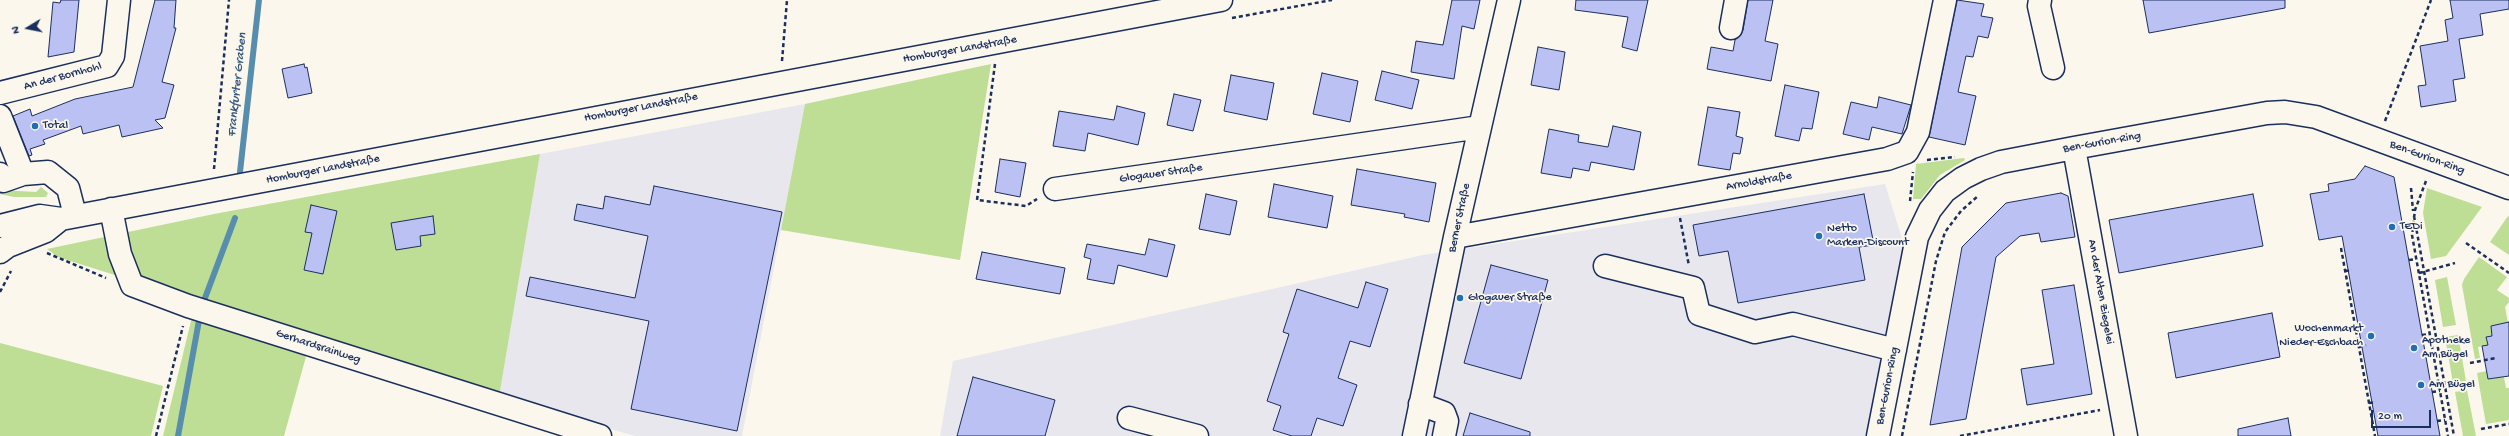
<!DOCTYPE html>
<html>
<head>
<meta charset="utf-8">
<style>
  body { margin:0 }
  #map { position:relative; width:2509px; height:436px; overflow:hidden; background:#fbf7ec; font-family:"Gochi Hand",sans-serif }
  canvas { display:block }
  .north { position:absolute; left:8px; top:8px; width:40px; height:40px; -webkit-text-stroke:3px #fbf7ec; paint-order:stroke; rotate:260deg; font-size:11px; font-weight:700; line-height:16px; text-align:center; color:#1b2f5e }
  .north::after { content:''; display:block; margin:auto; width:14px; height:18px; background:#1b2f5e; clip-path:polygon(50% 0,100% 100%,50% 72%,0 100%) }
  .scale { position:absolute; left:2371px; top:410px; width:60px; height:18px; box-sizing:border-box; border:2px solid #1b2f5e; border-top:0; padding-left:5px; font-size:12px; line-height:14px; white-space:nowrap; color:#1b2f5e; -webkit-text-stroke:3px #fbf7ec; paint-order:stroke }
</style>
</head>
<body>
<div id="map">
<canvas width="2509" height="436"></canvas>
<div class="north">N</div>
<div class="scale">20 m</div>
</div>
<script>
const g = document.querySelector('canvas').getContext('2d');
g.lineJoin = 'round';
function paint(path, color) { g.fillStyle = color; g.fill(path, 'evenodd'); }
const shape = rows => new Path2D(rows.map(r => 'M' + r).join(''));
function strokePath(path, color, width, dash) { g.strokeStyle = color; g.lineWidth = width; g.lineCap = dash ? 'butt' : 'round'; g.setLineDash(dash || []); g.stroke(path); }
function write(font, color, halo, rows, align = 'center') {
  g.font = font + ' "Gochi Hand",sans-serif'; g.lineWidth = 3.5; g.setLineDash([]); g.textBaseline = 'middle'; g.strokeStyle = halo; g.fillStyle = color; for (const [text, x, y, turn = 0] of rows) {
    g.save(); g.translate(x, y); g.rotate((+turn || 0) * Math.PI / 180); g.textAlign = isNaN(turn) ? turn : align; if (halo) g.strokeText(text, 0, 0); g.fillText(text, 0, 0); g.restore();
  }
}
paint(shape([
  [805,104,742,436,635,436,499,397,540,154],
  [1885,184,1911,267,1878,436,940,436,953,361,1423,255]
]), '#e8e7ee');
paint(shape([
  [991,64,960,260,781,230,805,104],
  [540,154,499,397,58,257,47,249,214,214],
  [1964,158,1965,160,1940,175,1921,199,1913,199,1916,164],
  [41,187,48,193,46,197,14,197,0,194,0,190,36,192],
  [2427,188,2482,207,2446,256,2431,259,2423,213],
  [2508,216,2509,217,2509,255,2490,242],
  [2479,257,2507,277,2497,290,2509,298,2509,302,2505,307,2508,323,2491,326,2492,336,2486,337,2488,345,2478,347,2480,358,2475,359,2462,285,2464,279],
  [2447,277,2456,325,2443,327,2435,280],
  [193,313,307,353,284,436,163,436],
  [2458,335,2466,381,2453,383,2445,337],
  [0,343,163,386,151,436,0,436],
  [2487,371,2489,379,2504,377,2506,388,2509,388,2509,420,2486,424,2477,373],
  [2467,390,2476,436,2463,436,2455,392]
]), '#bedd95');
strokePath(shape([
  [240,172,259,0],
  [202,306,235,218],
  [178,436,200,315]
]), '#588ead', 6);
const building = shape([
  [61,0,79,0,74,52,48,57,53,2,60,3,61,0],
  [155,0,176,0,174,28,176,28,162,82,174,85,165,118,155,120,163,128,122,137,119,125,83,134,81,126,43,140,45,144,30,149,32,155,29,156,13,116,30,109,32,116,75,99,133,87,155,0],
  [1452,0,1480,0,1474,29,1462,26,1454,79,1411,72,1416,41,1443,45,1452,0],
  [1576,0,1648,0,1637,51,1622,47,1628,17,1575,10,1576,0],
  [1748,0,1773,0,1765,41,1778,44,1771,81,1707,69,1711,47,1733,51,1735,40,1740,36,1743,30,1748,0],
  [1957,0,1984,4,1981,16,1993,18,1988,38,1978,36,1973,57,1966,56,1958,92,1976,96,1965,145,1929,137,1957,0],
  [2143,0,2285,0,2285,8,2149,33,2143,0],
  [2450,0,2509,0,2509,9,2480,14,2483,35,2459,39,2465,78,2453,80,2456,101,2421,107,2418,86,2426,85,2420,46,2448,41,2445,20,2453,18,2450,0],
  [1538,47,1565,52,1559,90,1531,85,1538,47],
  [304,64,305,68,307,67,312,93,288,98,282,69,304,64],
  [1382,71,1419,80,1412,109,1375,100,1382,71],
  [1322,73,1358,81,1350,122,1313,114,1322,73],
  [1231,75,1274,83,1267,120,1224,111,1231,75],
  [1785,85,1819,92,1812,129,1802,128,1799,141,1775,136,1785,85],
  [1174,94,1201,100,1193,131,1167,125,1174,94],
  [1879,97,1911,105,1902,134,1872,127,1869,140,1843,134,1851,102,1877,108,1879,97],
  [1117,106,1145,113,1138,145,1088,133,1085,151,1053,146,1059,111,1114,120,1117,106],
  [1708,107,1740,112,1736,136,1743,138,1740,154,1733,153,1730,170,1698,165,1708,107],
  [1613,126,1641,132,1634,170,1591,162,1589,171,1573,168,1571,178,1541,173,1549,129,1579,135,1578,142,1608,147,1613,126],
  [1000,159,1026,163,1020,197,995,192,1000,159],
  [2365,166,2394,177,2440,436,2378,436,2342,236,2319,240,2310,194,2329,191,2328,184,2355,179,2365,166],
  [1357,169,1436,183,1429,222,1404,217,1405,214,1351,205,1357,169],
  [1274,184,1333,196,1327,228,1268,217,1274,184],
  [654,186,782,212,737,431,631,409,649,321,526,296,530,277,635,298,648,236,574,220,577,204,603,209,605,196,650,205,654,186],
  [2061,193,2068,196,2075,237,2041,242,2039,233,2020,236,1996,257,1966,419,1930,425,1962,247,2006,203,2061,193],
  [1206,194,1237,201,1230,235,1199,229,1206,194],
  [1864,194,1874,245,1859,247,1865,280,1738,303,1728,251,1699,256,1693,225,1864,194],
  [2253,194,2263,246,2119,273,2109,220,2253,194],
  [311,205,337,211,323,274,304,270,312,233,305,232,311,205],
  [433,216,435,234,420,236,421,246,396,250,391,223,433,216],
  [1149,239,1175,245,1167,277,1118,265,1114,284,1087,279,1091,259,1084,257,1087,244,1145,255,1149,239],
  [982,252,1065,268,1060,294,976,279,982,252],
  [1491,265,1548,280,1521,379,1464,363,1491,265],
  [1366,282,1388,289,1370,347,1350,341,1338,378,1357,385,1343,426,1317,418,1311,436,1292,436,1273,430,1281,406,1267,401,1289,334,1283,332,1297,289,1358,308,1366,282],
  [2074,285,2092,394,2027,405,2021,369,2054,364,2042,290,2074,285],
  [2272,313,2280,357,2176,378,2168,333,2272,313],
  [2509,322,2509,376,2488,379,2482,346,2488,345,2486,337,2492,336,2491,326,2509,322],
  [973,377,1055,400,1045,436,957,436,973,377],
  [1470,413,1530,432,1530,436,1463,436,1470,413],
  [2288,418,2291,436,2238,436,2238,429,2288,418]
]);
paint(building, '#bcc1f3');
strokePath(building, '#1b2f5e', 1);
const minor = shape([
  [2040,0,2039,6,2053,68],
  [1731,28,1736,0],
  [0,93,107,66,113,56,119,0],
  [0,116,23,174,48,172,68,188,75,215],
  [2074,148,2126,436],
  [0,174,3,181,23,174],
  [1055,189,1480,127],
  [111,209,120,254,132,285,188,306,600,436],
  [0,226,40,216,61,219,1221,0],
  [1455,237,1887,159,1907,152,1918,132,1945,0],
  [0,252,8,246,46,231,61,219],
  [1605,266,1693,288,1699,314,1755,332,1793,324,1895,350],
  [1420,404,1444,413,1447,421,1444,436],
  [1129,418,1197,436],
  [1414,436,1455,237,1509,0],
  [1878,436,1917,237,1930,210,1945,191,1963,178,1981,169,2001,162,2074,148,2267,113,2285,112,2316,117,2509,188]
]);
strokePath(minor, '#1b2f5e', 25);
strokePath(shape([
  [1232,18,1332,0],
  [782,61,787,0],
  [995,64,977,200,1026,206,1037,199],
  [2385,121,2431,0],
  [1927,160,1955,157],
  [214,169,229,0],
  [2426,181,2415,210,2412,235,2448,436],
  [2411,188,2413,211],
  [1910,201,1913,172],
  [2414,216,2454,436],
  [1680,218,1689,266],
  [2466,243,2509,273],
  [2341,248,2375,436],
  [47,253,106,278],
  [2409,260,2416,259],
  [2345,271,2352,270],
  [2419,273,2455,263],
  [0,292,11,271],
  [2422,335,2429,334],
  [2359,347,2366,345],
  [2470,363,2496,358],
  [2432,392,2440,391],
  [2369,403,2376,402],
  [2437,421,2445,420],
  [2481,429,2509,424],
  [156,436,183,326],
  [1902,436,1936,261,1945,232,1961,211,1978,196],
  [1960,436,2100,410]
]), '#1b2f5e', 2.5, [4, 3]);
strokePath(minor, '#fbf7ec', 22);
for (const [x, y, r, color] of [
  [35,126,4,"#1f6fb2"],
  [2392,227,4,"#1f6fb2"],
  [1819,236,4,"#1f6fb2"],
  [1460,298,4,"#1f6fb2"],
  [2371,336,4,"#1f6fb2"],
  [2414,348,4,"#1f6fb2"],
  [2421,385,4,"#1f6fb2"]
]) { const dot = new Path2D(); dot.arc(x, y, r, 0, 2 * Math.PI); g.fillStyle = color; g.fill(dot); strokePath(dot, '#fbf7ec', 1.5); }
write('12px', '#1b2f5e', '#fbf7ec', [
  ["Homburger Landstraße",960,50,-10],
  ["An der Bornhohl",63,77,-15],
  ["Homburger Landstraße",641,108,-11],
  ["Ben-Gurion-Ring",2102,143,-10],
  ["Ben-Gurion-Ring",2427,158,20],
  ["Homburger Landstraße",323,170,-11],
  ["Glogauer Straße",1161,174,-8],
  ["Arnoldstraße",1759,182,-10],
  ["Berner Straße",1460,218,-78],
  ["An der Alten Ziegelei",2100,292,80],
  ["Gerhardsrainweg",318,347,18],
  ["Ben-Gurion-Ring",1888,386,-79]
]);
write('12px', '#1b2f5e', '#fbf7ec', [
  ["Total",43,126],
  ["TEDi",2400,227],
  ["Netto",1827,229],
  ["Marken-Discount",1827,243],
  ["Glogauer Straße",1468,298],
  ["Wochenmarkt",2363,329,"right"],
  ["Nieder-Eschbach",2363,343,"right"],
  ["Apotheke",2422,341],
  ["Am Bügel",2422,355],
  ["Am Bügel",2429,385]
], 'left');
write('italic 13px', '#34577f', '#fbf7ec', [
  ["Frankfurter Graben",238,85,-84]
]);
</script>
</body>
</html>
